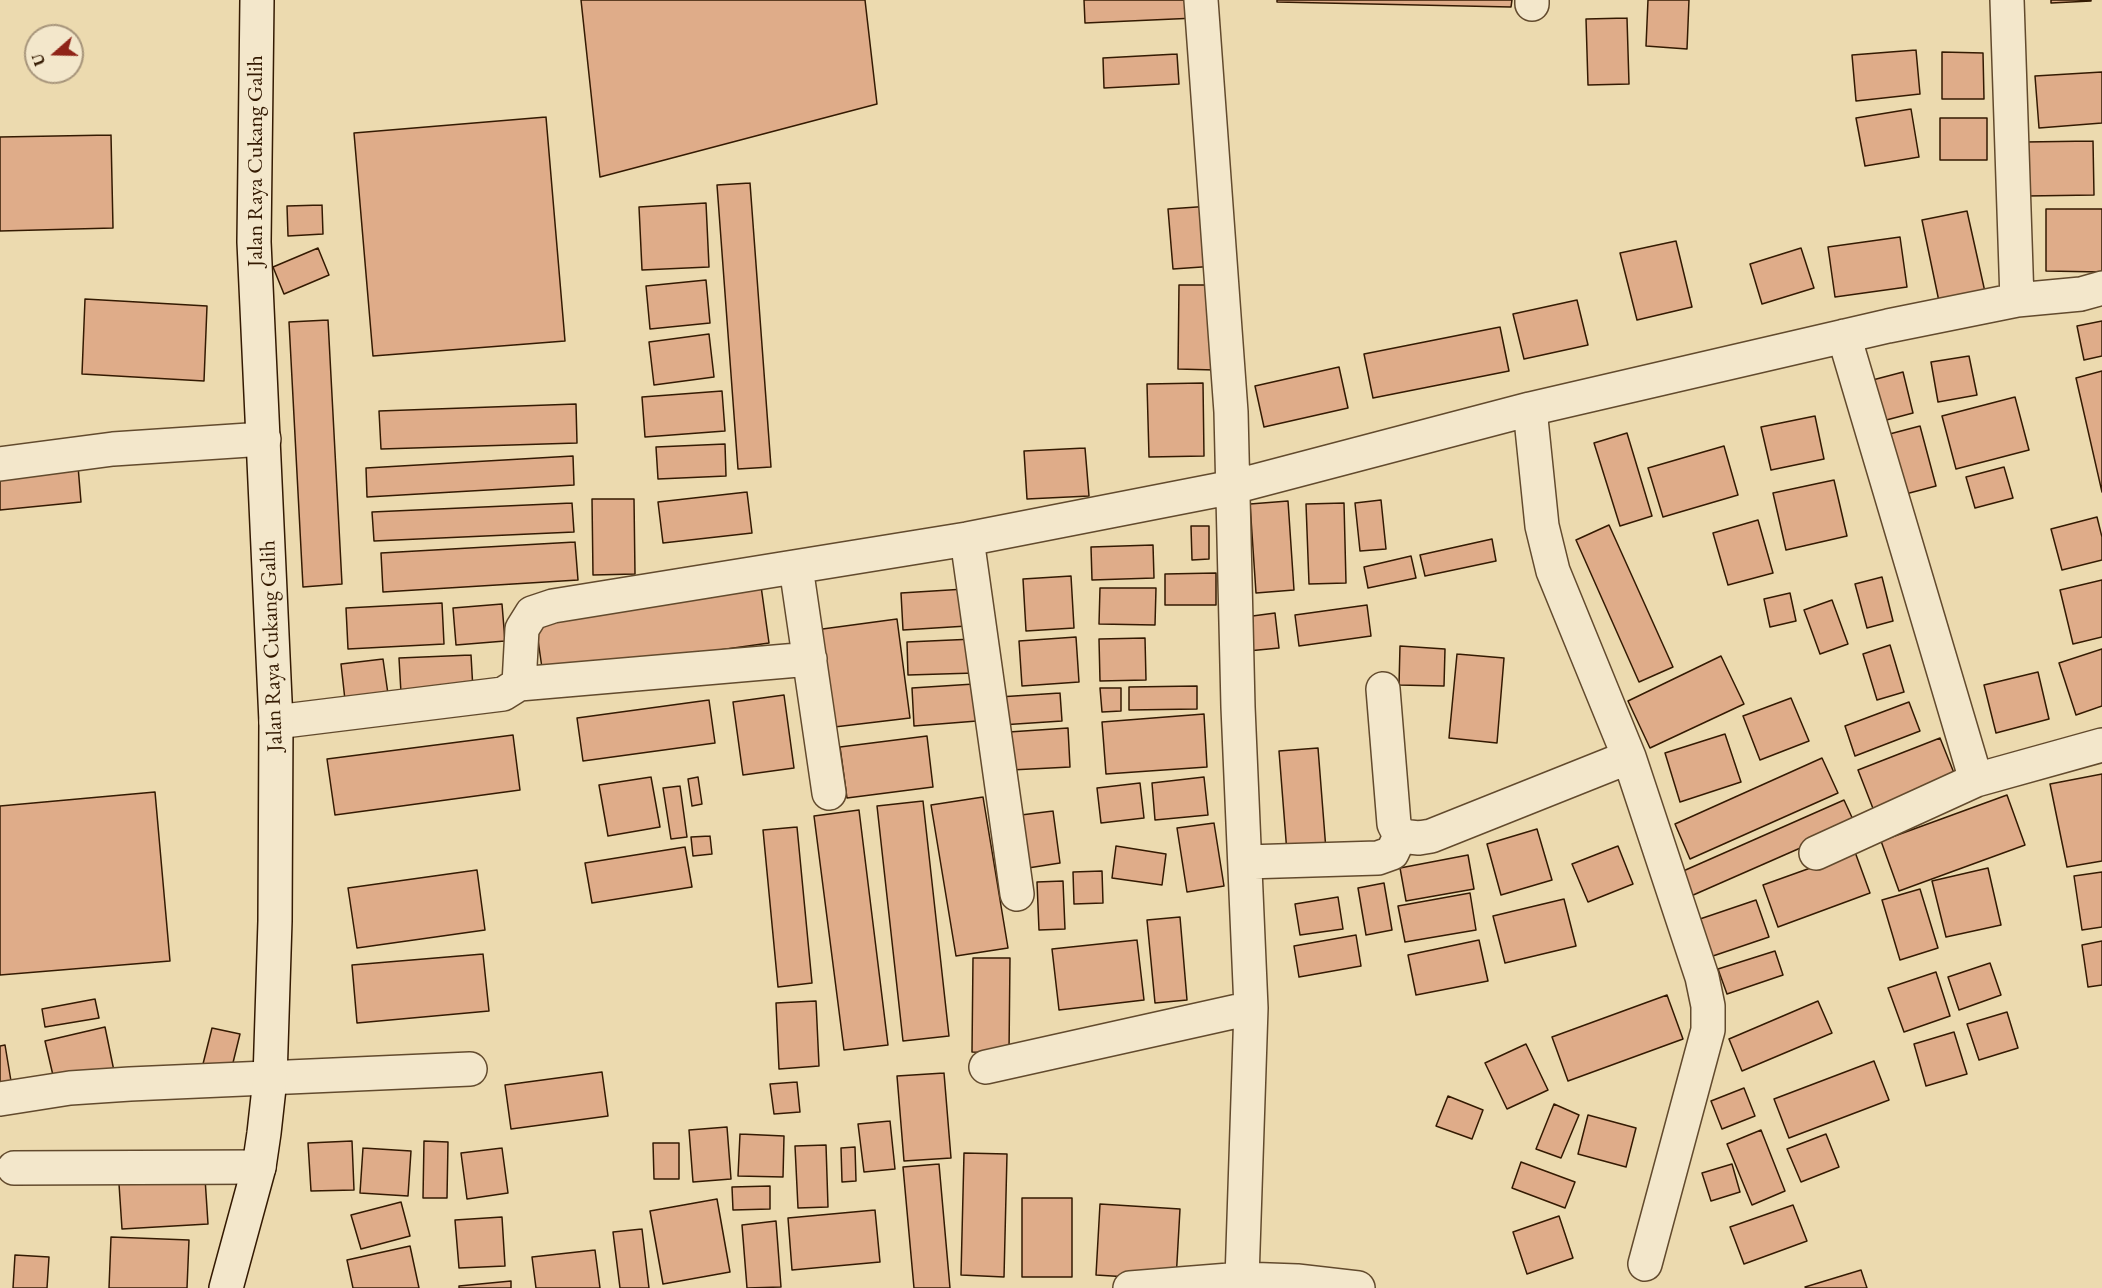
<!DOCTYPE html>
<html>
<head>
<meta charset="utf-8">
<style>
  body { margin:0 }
  #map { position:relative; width:2102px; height:1288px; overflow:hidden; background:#ecdaaf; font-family:"EB Garamond",serif }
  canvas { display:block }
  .north { position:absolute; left:24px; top:24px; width:60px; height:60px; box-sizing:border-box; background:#f3e7cb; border:2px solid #a7957b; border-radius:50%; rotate:250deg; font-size:16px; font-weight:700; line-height:24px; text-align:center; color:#341a02 }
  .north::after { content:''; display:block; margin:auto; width:21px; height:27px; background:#8f2418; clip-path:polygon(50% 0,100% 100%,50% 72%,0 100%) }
</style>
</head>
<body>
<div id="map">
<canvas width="2102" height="1288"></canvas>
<div class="north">U</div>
</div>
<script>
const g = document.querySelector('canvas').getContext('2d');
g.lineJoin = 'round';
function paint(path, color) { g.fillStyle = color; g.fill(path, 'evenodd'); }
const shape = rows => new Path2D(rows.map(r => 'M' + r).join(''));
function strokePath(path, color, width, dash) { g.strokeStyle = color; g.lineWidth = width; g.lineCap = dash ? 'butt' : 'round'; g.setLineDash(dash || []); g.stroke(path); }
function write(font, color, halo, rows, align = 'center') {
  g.font = font + ' "EB Garamond",serif'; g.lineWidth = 6; g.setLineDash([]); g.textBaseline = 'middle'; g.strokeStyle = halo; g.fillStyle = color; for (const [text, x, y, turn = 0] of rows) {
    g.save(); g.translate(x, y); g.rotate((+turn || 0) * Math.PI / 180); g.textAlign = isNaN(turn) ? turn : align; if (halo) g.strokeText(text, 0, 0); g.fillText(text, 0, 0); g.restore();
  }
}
const building = shape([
  [581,0,865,0,877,104,600,177,581,0],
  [1084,0,1195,0,1196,18,1085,23,1084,0],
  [1277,0,1512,0,1511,7,1277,2,1277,0],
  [1648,0,1689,0,1687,49,1646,46,1648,0],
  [2051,0,2091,0,2091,1,2051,3,2051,0],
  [1627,18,1629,84,1588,85,1586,19,1627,18],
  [1916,50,1920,94,1856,101,1852,55,1916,50],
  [1942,52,1983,53,1984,99,1942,99,1942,52],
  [1177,54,1179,84,1104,88,1103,58,1177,54],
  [2102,72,2102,123,2039,128,2035,76,2102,72],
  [1911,109,1919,157,1865,166,1856,118,1911,109],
  [546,117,565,341,373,356,354,133,546,117],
  [1940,118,1987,118,1987,160,1940,160,1940,118],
  [111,135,113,228,0,231,0,137,111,135],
  [2093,141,2094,195,2027,196,2025,142,2093,141],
  [750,183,771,467,738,469,717,185,750,183],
  [706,203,709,267,642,270,639,207,706,203],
  [322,205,323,234,288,236,287,206,322,205],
  [1211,206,1216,266,1173,269,1168,209,1211,206],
  [2046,209,2102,209,2102,272,2046,271,2046,209],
  [1967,211,1987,301,1941,311,1922,220,1967,211],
  [1900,237,1907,287,1835,297,1828,247,1900,237],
  [1676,241,1692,307,1637,320,1620,253,1676,241],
  [318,248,329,275,284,294,273,267,318,248],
  [1801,248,1814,288,1762,304,1750,264,1801,248],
  [706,280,710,323,650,329,646,286,706,280],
  [1179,285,1216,285,1215,370,1178,369,1179,285],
  [85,299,207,306,204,381,82,374,85,299],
  [1577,300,1588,345,1524,359,1513,314,1577,300],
  [328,320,342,584,303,587,289,322,328,320],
  [2102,321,2102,356,2084,360,2077,326,2102,321],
  [1500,327,1509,371,1373,398,1364,354,1500,327],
  [709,334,714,377,654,385,649,342,709,334],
  [1969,356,1977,395,1938,402,1931,362,1969,356],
  [1339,367,1348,408,1264,427,1255,386,1339,367],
  [2102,371,2102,492,2076,378,2102,371],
  [1903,372,1913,413,1875,423,1865,382,1903,372],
  [1203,383,1204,456,1149,457,1147,384,1203,383],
  [722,391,725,431,645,437,642,397,722,391],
  [2015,397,2029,450,1956,469,1942,416,2015,397],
  [576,404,577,443,381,449,379,411,576,404],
  [1815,416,1824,459,1771,470,1761,427,1815,416],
  [1920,426,1936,486,1898,496,1882,436,1920,426],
  [1627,433,1652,516,1620,526,1594,443,1627,433],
  [725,444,726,476,658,479,656,447,725,444],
  [1724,446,1738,495,1663,517,1648,468,1724,446],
  [1085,448,1089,496,1027,499,1024,451,1085,448],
  [573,456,574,485,367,497,366,468,573,456],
  [78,466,81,502,0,510,0,474,78,466],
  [2004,467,2013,498,1975,508,1966,477,2004,467],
  [1834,480,1847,536,1786,550,1773,493,1834,480],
  [747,492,752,533,663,543,658,502,747,492],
  [592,499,634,499,635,574,593,575,592,499],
  [1381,500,1386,549,1360,551,1355,503,1381,500],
  [1288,501,1294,590,1256,593,1250,504,1288,501],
  [572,503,574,532,374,541,372,512,572,503],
  [1344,503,1346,583,1309,584,1306,504,1344,503],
  [2097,517,2102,537,2102,560,2062,570,2051,529,2097,517],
  [1758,520,1773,573,1728,585,1713,533,1758,520],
  [1609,525,1673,667,1639,682,1576,540,1609,525],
  [1191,526,1209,526,1209,559,1192,560,1191,526],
  [1492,539,1496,561,1425,576,1420,555,1492,539],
  [575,542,578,580,383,592,381,553,575,542],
  [1153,545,1154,578,1092,580,1091,547,1153,545],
  [1411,556,1416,578,1368,588,1364,567,1411,556],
  [1216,573,1216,605,1165,605,1165,574,1216,573],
  [1071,576,1074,628,1026,631,1023,579,1071,576],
  [1882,577,1893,621,1867,628,1855,584,1882,577],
  [2102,580,2102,637,2073,644,2060,590,2102,580],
  [761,586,769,643,543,675,535,619,761,586],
  [1100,588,1156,588,1155,625,1099,624,1100,588],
  [965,589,967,626,903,630,901,593,965,589],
  [1790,593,1796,621,1770,627,1764,599,1790,593],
  [1832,600,1848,644,1820,654,1804,610,1832,600],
  [442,603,444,644,348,649,346,608,442,603],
  [502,604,505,641,456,645,453,608,502,604],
  [1367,605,1371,636,1299,646,1295,615,1367,605],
  [1275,613,1279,648,1248,651,1245,617,1275,613],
  [897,619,910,718,826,728,815,630,897,619],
  [1076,637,1079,682,1022,686,1019,641,1076,637],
  [1145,638,1146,680,1100,681,1099,639,1145,638],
  [974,639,975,673,908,675,907,642,974,639],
  [1890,645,1904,692,1877,700,1863,654,1890,645],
  [1400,646,1445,649,1444,686,1399,685,1400,646],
  [2102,649,2102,706,2076,715,2059,663,2102,649],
  [1457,654,1504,658,1497,743,1449,738,1457,654],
  [471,655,473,690,401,693,399,658,471,655],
  [1721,656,1744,704,1650,748,1628,701,1721,656],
  [383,659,388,694,345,700,341,664,383,659],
  [2038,672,2049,719,1996,733,1984,685,2038,672],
  [974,684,977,721,914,726,912,688,974,684],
  [1197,686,1197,709,1129,710,1129,687,1197,686],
  [1100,688,1121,688,1121,711,1102,712,1100,688],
  [1060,693,1062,721,1001,725,999,697,1060,693],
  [784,695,794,768,743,775,733,702,784,695],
  [1791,698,1809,741,1760,760,1743,716,1791,698],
  [709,700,715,743,583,761,577,718,709,700],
  [1909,702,1920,731,1855,756,1845,726,1909,702],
  [1204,714,1207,767,1106,774,1102,722,1204,714],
  [1068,728,1070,767,1011,770,1009,732,1068,728],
  [1725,734,1741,782,1680,802,1665,753,1725,734],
  [513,735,520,790,335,815,327,759,513,735],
  [927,736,933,787,847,798,840,747,927,736],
  [1940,738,1956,778,1874,811,1858,770,1940,738],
  [1318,748,1326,850,1287,853,1279,751,1318,748],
  [1822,758,1838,793,1690,859,1675,824,1822,758],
  [2102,774,2102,861,2067,867,2050,784,2102,774],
  [651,777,660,827,608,836,599,785,651,777],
  [698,777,702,804,692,806,688,779,698,777],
  [1204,777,1208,815,1155,820,1152,783,1204,777],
  [1140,783,1144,818,1101,823,1097,788,1140,783],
  [680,786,687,837,671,839,663,788,680,786],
  [155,792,170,961,0,975,0,806,155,792],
  [2007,795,2025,845,1899,891,1881,841,2007,795],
  [983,797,1008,948,956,956,931,805,983,797],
  [1844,800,1855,824,1691,896,1681,872,1844,800],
  [923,801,949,1036,903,1041,877,806,923,801],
  [859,810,888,1045,844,1050,814,816,859,810],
  [1053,811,1060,863,1028,868,1021,815,1053,811],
  [1214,823,1224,886,1187,892,1177,828,1214,823],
  [797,827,812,983,778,987,763,830,797,827],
  [1537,829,1552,880,1501,895,1487,844,1537,829],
  [710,836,712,854,693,856,691,837,710,836],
  [1116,846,1166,854,1162,885,1112,878,1116,846],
  [1618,846,1633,884,1588,902,1572,864,1618,846],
  [685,847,692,887,592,903,585,863,685,847],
  [1855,852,1870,893,1778,927,1763,885,1855,852],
  [1468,855,1474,889,1406,901,1400,868,1468,855],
  [1988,868,2001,925,1946,937,1932,881,1988,868],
  [477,870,485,930,357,948,348,888,477,870],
  [1102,871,1103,903,1074,904,1073,872,1102,871],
  [2102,872,2102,927,2082,930,2074,876,2102,872],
  [1063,881,1065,929,1039,930,1037,882,1063,881],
  [1384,883,1392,930,1366,935,1358,888,1384,883],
  [1920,889,1938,948,1900,960,1882,900,1920,889],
  [1470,893,1476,930,1405,942,1398,906,1470,893],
  [1338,897,1343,929,1300,935,1295,904,1338,897],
  [1564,899,1576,946,1505,963,1493,916,1564,899],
  [1756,900,1769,937,1707,958,1694,921,1756,900],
  [1180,917,1187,1000,1155,1003,1147,920,1180,917],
  [1356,935,1361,966,1299,977,1294,946,1356,935],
  [1137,940,1144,1000,1059,1010,1052,949,1137,940],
  [1479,940,1488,981,1416,995,1408,955,1479,940],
  [2102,941,2102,985,2088,987,2082,945,2102,941],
  [1775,951,1783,975,1727,994,1718,969,1775,951],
  [483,954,489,1011,357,1023,352,965,483,954],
  [973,958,1010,958,1009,1053,972,1052,973,958],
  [1990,963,2001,995,1959,1010,1948,977,1990,963],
  [1936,972,1950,1016,1904,1032,1888,988,1936,972],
  [1667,995,1683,1039,1568,1081,1552,1037,1667,995],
  [95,999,99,1018,45,1027,42,1009,95,999],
  [816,1001,819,1066,779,1069,776,1003,816,1001],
  [1818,1001,1832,1033,1742,1071,1729,1039,1818,1001],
  [2007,1012,2018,1048,1979,1060,1967,1024,2007,1012],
  [105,1027,114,1071,55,1084,45,1041,105,1027],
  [212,1028,240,1034,230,1075,202,1068,212,1028],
  [1954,1032,1967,1074,1926,1086,1914,1044,1954,1032],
  [1526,1044,1548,1090,1507,1109,1485,1063,1526,1044],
  [5,1045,11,1081,0,1082,0,1046,5,1045],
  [1874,1061,1889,1100,1789,1138,1774,1099,1874,1061],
  [602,1072,608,1116,511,1129,505,1085,602,1072],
  [944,1073,951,1158,904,1161,897,1076,944,1073],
  [797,1082,800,1112,774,1114,770,1084,797,1082],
  [1744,1088,1755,1116,1722,1129,1711,1101,1744,1088],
  [1448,1096,1483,1110,1472,1139,1436,1126,1448,1096],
  [1554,1104,1579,1115,1561,1158,1536,1149,1554,1104],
  [1588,1115,1636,1128,1626,1167,1578,1154,1588,1115],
  [890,1121,895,1169,864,1172,858,1124,890,1121],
  [727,1127,731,1179,693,1182,689,1130,727,1127],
  [1761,1130,1785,1191,1752,1205,1727,1144,1761,1130],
  [740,1134,784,1136,783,1177,738,1176,740,1134],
  [1826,1134,1839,1167,1801,1182,1787,1149,1826,1134],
  [352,1141,354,1190,311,1191,308,1143,352,1141],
  [424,1141,448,1142,447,1198,423,1198,424,1141],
  [653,1143,679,1143,679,1179,654,1179,653,1143],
  [826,1145,828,1207,798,1208,795,1146,826,1145],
  [855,1147,856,1181,842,1182,841,1148,855,1147],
  [363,1148,411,1151,408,1196,360,1193,363,1148],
  [502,1148,508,1193,467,1199,461,1153,502,1148],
  [964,1153,1007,1154,1004,1277,961,1275,964,1153],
  [1521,1162,1575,1182,1565,1208,1512,1188,1521,1162],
  [939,1164,950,1288,914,1288,903,1167,939,1164],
  [1732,1164,1740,1192,1711,1201,1702,1173,1732,1164],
  [205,1178,208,1224,122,1229,119,1184,205,1178],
  [770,1186,770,1209,733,1210,732,1187,770,1186],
  [1022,1198,1072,1198,1072,1277,1022,1277,1022,1198],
  [717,1199,730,1272,663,1284,650,1211,717,1199],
  [401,1202,410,1236,361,1249,351,1215,401,1202],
  [1100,1204,1180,1209,1176,1280,1096,1275,1100,1204],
  [1793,1205,1807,1241,1744,1264,1730,1227,1793,1205],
  [875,1210,880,1262,792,1270,788,1218,875,1210],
  [1559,1216,1573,1258,1527,1274,1513,1232,1559,1216],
  [502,1217,505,1266,459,1268,455,1220,502,1217],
  [776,1221,781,1287,747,1288,742,1225,776,1221],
  [642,1229,649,1288,620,1288,613,1232,642,1229],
  [111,1237,189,1240,187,1288,109,1288,111,1237],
  [410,1246,419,1288,353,1288,347,1260,410,1246],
  [595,1250,600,1288,536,1288,532,1257,595,1250],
  [15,1255,49,1257,47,1288,13,1288,15,1255],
  [1861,1270,1867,1288,1806,1288,1805,1287,1861,1270],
  [511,1281,511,1288,459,1288,459,1286,511,1281]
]);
paint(building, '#dfac89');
strokePath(building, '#341a02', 1.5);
const street = shape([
  [1201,0,1231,412,1238,707,1251,1008,1242,1279],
  [1532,0,1532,4],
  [2007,0,2017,300],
  [1844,336,1976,780],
  [1530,409,1542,526,1553,571,1629,757,1702,977,1708,1006,1708,1030,1645,1264],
  [0,464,113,449,264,439],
  [967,539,1017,894],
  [796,567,829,793],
  [519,684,810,659],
  [1383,689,1394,824,1400,836,1419,838,1431,836,1629,757],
  [276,722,503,694,519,684,522,629,532,613,553,606,967,539,1233,487,1530,409,1888,326,2017,300,2081,294,2102,288],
  [1816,853,1976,780,2102,745],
  [1246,862,1378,858,1392,853,1400,836],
  [986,1067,1251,1008],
  [0,1099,70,1088,130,1084,470,1069],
  [14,1168,259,1167],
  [1130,1288,1242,1279,1297,1281,1358,1288]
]);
const secondary = shape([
  [226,1288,259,1167,264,1133,270,1079,275,921,276,722,254,242,257,0]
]);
strokePath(street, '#624a2d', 36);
strokePath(secondary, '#341a02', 36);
strokePath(street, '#f3e7cb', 33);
strokePath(secondary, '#f3e7cb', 33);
write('22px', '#341a02', '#f3e7cb', [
  ["Jalan Raya Cukang Galih",256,161,-90],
  ["Jalan Raya Cukang Galih",272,646,-92]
]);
</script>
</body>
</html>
